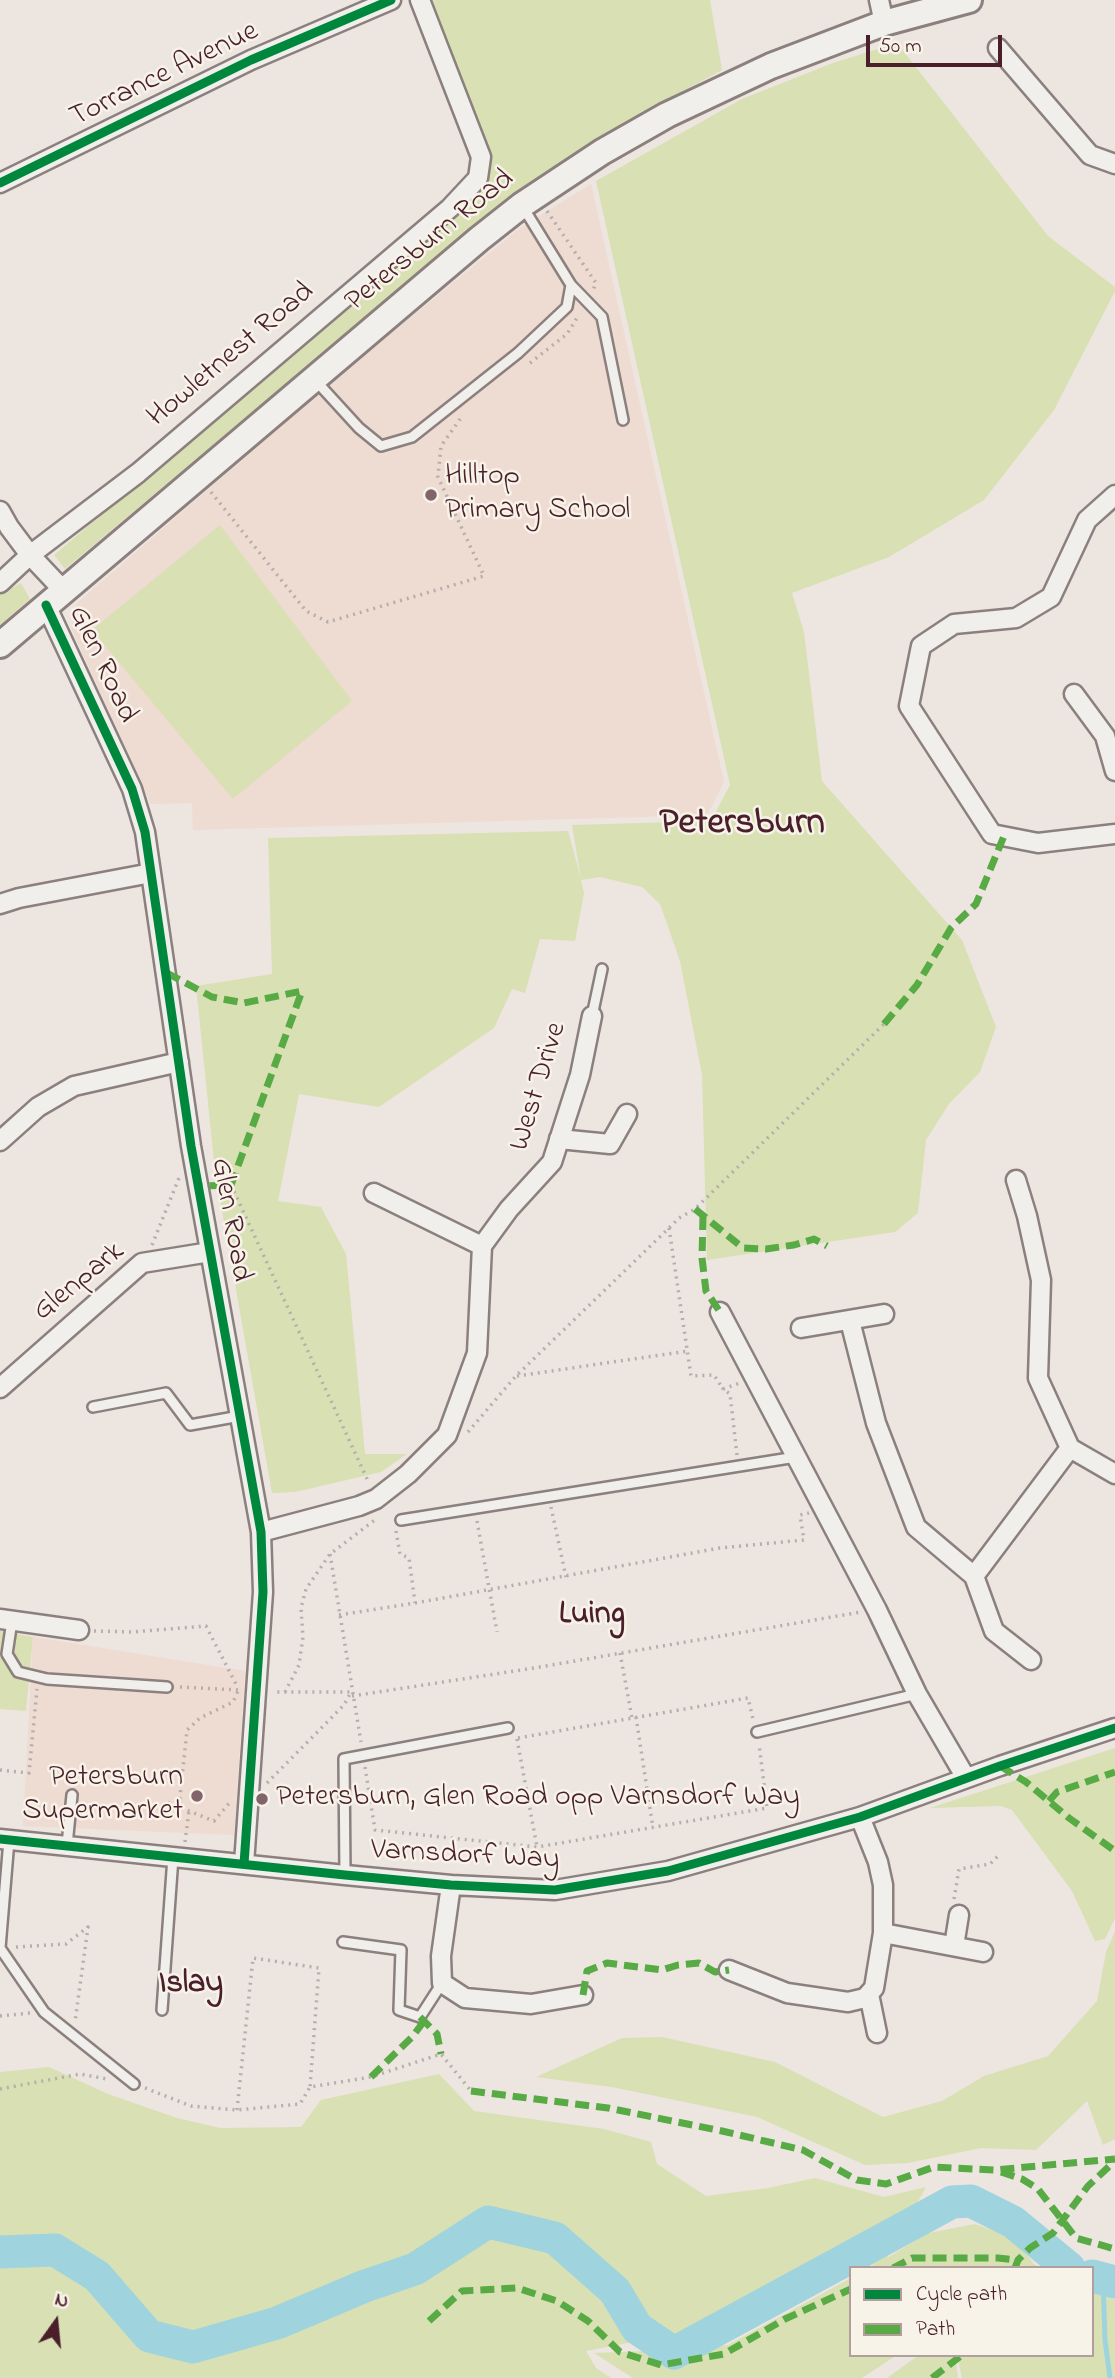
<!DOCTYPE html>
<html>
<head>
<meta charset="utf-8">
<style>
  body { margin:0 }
  #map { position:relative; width:1115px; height:2378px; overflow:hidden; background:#ede5df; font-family:"Indie Flower",sans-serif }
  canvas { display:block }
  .legend { position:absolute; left:849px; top:2266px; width:245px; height:91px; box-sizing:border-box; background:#f7f3e8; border:2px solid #b29e9c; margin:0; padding:9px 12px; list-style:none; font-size:21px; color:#4a1f2b }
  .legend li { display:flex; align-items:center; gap:14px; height:35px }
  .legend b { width:35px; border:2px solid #b29e9c }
  .north { position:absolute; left:21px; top:2287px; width:70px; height:70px; -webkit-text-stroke:5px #f7f3e8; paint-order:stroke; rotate:15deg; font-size:19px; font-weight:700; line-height:28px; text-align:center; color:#4a1f2b }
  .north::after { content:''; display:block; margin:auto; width:24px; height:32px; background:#4a1f2b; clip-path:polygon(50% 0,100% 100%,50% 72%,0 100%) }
  .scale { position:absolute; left:866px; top:35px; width:136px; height:32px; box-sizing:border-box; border:4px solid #4a1f2b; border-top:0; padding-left:9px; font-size:21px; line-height:24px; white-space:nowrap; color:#4a1f2b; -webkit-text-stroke:5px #f7f3e8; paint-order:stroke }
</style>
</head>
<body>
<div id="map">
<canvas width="1115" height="2378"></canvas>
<ul class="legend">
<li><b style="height:9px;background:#00873e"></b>Cycle path</li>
<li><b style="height:9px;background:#57aa44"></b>Path</li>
</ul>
<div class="north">N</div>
<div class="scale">50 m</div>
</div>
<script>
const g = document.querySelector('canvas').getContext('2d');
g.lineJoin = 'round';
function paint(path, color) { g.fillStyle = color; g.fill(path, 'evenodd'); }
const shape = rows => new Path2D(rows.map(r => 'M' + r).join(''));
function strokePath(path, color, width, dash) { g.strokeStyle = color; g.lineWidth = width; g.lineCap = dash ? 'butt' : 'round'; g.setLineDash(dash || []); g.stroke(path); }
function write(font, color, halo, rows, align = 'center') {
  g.font = font + ' "Indie Flower",sans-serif'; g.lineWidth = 5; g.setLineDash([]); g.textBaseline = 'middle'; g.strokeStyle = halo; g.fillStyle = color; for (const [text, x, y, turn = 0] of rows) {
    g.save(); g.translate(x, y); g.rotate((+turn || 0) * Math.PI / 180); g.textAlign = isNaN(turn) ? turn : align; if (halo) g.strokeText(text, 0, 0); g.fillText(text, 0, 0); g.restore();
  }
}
paint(shape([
  [591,184,724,782,707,815,193,830,192,803,151,804,71,628,76,604,326,387,520,228],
  [33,1637,245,1671,234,1835,23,1826]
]), '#eedbd2');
paint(shape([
  [430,0,710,0,722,70,595,139,503,201,65,569,54,555,465,207,486,180,490,162,486,145],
  [897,43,1048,236,1115,287,1115,291,1054,410,984,500,889,557,792,593,804,632,822,781,962,940,996,1027,980,1072,949,1104,926,1140,918,1213,895,1232,707,1260,702,1075,680,961,660,904,642,887,600,877,581,880,584,893,575,941,540,939,525,993,512,989,494,1028,379,1107,299,1094,278,1201,321,1207,346,1254,365,1454,407,1454,381,1472,295,1492,272,1493,215,1171,196,986,272,974,268,838,568,831,581,879,572,825,711,821,730,785,596,181,742,99,833,63],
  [220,525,352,701,233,799,92,630],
  [21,583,30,599,0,625,0,594],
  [0,1631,33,1637,26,1711,0,1709],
  [1115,1748,1115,1918,1105,1939,1095,1941,1072,1891,1012,1810,1001,1806,930,1808],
  [1115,1931,1115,2139,1103,2145,1087,2101,1036,2150,981,2148,908,2163,865,2165,757,2117,612,2087,536,2077,622,2038,662,2037,775,2062,883,2117,942,2101,984,2076,1048,2056,1097,2001,1106,1952],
  [49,2067,108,2094,177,2118,220,2128,301,2127,321,2100,439,2074,474,2111,604,2129,651,2142,657,2164,706,2196,768,2188,815,2178,884,2197,926,2187,887,2258,928,2233,975,2224,1012,2237,1034,2264,1042,2268,869,2268,876,2263,866,2268,851,2268,851,2275,716,2342,633,2342,586,2351,596,2368,611,2378,0,2378,0,2072],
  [851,2278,851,2355,897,2355,862,2378,633,2378,594,2353,699,2349,728,2345],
  [1092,2290,1115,2300,1115,2378,962,2378,957,2355,1092,2355],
  [919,2355,955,2355,958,2378,887,2378]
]), '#d9e0b4');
strokePath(shape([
  [1103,2279,1105,2340,1110,2378]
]), '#9fd3dd', 5);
strokePath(shape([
  [0,2252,55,2250,97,2276,149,2336,193,2347,277,2323,365,2286,415,2269,488,2222,555,2238,615,2291,637,2328,674,2353,952,2202,971,2201,1013,2222,1069,2268],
  [1092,2276,1115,2282]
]), '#9fd3dd', 33);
const service = shape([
  [571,285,602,317,623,420],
  [316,381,359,428,381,446,412,437,518,353,567,307,571,285,523,207],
  [592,1016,602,969],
  [93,1407,166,1393,190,1425,240,1416],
  [401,1520,796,1457],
  [12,1621,7,1654,18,1672,47,1679,167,1687],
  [757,1732,917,1694],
  [9,1840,0,1948,44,2012,134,2084],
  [67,1845,72,1795],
  [345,1875,344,1759,508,1728],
  [343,1942,401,1950,399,2010,420,2017,442,1983],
  [162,2010,173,1857]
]);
const minor = shape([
  [879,0,884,23],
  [998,48,1090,155,1115,164],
  [0,183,251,60,391,0],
  [1115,495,1087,520,1051,597,1016,618,954,624,921,646,909,706,992,834,1038,843,1115,834],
  [0,511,9,527,30,555,63,590],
  [0,583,30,555,138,473,450,208,478,178,481,157,420,0],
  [46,605,132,789,145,832,191,1146,261,1532,263,1592,244,1864],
  [1074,694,1105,736,1115,771],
  [0,904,19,898,151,873],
  [559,1139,610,1144,627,1114],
  [0,1141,38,1107,74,1086,179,1062],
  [1016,1180,1027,1216,1041,1280,1038,1378,1070,1448,1115,1474],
  [374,1193,482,1246],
  [720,1312,877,1610,917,1694,966,1778],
  [850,1321,876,1423,916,1527,974,1576],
  [801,1328,884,1314],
  [0,1388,142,1263,210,1252],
  [261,1532,359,1506,376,1499,408,1474,447,1435,477,1353,482,1246,509,1209,552,1162,580,1075,592,1016],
  [974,1576,1070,1448],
  [974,1576,994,1631,1031,1660],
  [0,1619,79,1630],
  [0,1839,345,1875,451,1885,555,1890,668,1871,860,1817,1000,1766,1115,1728],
  [451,1885,441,1956,442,1983,465,1998,531,2004,583,1995],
  [883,1933,983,1952],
  [954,1946,959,1915],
  [729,1970,787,1993,848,2002,865,1998,874,1988,883,1933,883,1885,878,1862,860,1817],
  [869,1994,877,2033]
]);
const secondary = shape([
  [0,645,479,239,522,205,602,152,667,115,771,66,884,23,969,0]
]);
strokePath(service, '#8c807f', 14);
strokePath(minor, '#8c807f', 23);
strokePath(secondary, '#8c807f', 30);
strokePath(shape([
  [547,211,596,283,593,290],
  [530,363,567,334,577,318],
  [211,492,306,611,328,622,484,576,438,477,441,446,463,415],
  [231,1185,369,1483],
  [669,1228,691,1376,714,1375,723,1389],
  [152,1245,179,1178],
  [517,1376,688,1351],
  [468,1432,515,1377,669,1228,679,1218,695,1209,884,1024],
  [737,1455,730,1394,723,1389,740,1383],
  [551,1507,566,1577],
  [477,1521,497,1632],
  [396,1531,400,1554,409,1558,415,1603],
  [330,1554,361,1742],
  [339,1615,415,1603,720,1548,804,1540,800,1515,809,1513],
  [94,1631,132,1632,206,1626,238,1688],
  [620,1653,632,1718],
  [180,1687,239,1690],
  [285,1692,299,1665,303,1637,301,1608,306,1589,330,1554,376,1519],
  [352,1696,534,1668,861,1612],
  [636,1717,653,1828],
  [518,1738,748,1698,753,1719],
  [517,1739,537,1847],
  [365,1767,375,1830,537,1847,767,1808,759,1744],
  [0,1770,29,1773,37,1689],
  [267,1783,344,1705,351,1692,273,1692],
  [179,1806,187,1730,200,1718,233,1702,238,1691],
  [155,1808,169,1803,214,1821,231,1801],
  [185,1842,189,1811],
  [954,1899,959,1869,990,1864,999,1855],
  [16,1947,66,1944,88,1927,75,2022],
  [0,2016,31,2013],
  [145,2088,191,2106,237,2110,300,2104,310,2087,371,2077,441,2054,471,2091],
  [0,2089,80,2074,107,2079],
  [237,2110,253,1958,319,1968,310,2087]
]), '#b5aeac', 3.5, [2, 5]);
strokePath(service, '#f1efeb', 9);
strokePath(minor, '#f1efeb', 18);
strokePath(secondary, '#f1efeb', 24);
strokePath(shape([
  [167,973,212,997,244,1003,302,991,231,1185,198,1186],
  [884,1024,917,985,951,928,976,904,1004,836],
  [695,1209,743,1248,766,1249,794,1245,814,1239,827,1246],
  [703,1216,702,1258,706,1291,720,1312],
  [1000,1766,1026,1782,1069,1818,1115,1851],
  [1049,1801,1057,1792,1115,1772],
  [583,1995,587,1971,607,1963,662,1970,678,1965,699,1963,715,1972,729,1970],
  [420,2017,437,2034,441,2054],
  [371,2077,413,2036,424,2021],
  [471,2091,608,2108,722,2131,803,2150,857,2180,886,2184,934,2167,994,2170,1115,2159],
  [1001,2172,1022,2179,1038,2189,1076,2238,1115,2249],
  [893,2268,912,2258,998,2258,1018,2260],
  [1015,2268,1018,2260,1030,2248,1053,2233,1088,2186,1115,2161],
  [429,2321,462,2291,517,2288,557,2301,588,2321,620,2352,661,2365,724,2354,785,2319,851,2289],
  [932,2378,962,2355]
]), '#57aa44', 7, [14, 7]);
strokePath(shape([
  [0,183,251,60,391,0],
  [46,605,132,789,145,832,191,1146,261,1532,263,1592,244,1864],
  [0,1839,345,1875,451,1885,555,1890,668,1871,860,1817,1000,1766,1115,1728]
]), '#00873e', 9);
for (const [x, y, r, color] of [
  [431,495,7,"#83646a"],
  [197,1796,7,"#83646a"],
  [262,1799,7,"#83646a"]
]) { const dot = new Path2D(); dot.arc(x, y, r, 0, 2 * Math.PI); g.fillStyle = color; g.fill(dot); strokePath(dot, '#f7f3e8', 2.5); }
write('30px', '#4a1f2b', '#f7f3e8', [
  ["Torrance Avenue",165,76,-26],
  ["Petersburn Road",431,242,-39],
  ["Howletnest Road",232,356,-40],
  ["Glen Road",101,665,65],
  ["West Drive",540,1087,-73],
  ["Glen Road",229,1220,80],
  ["Glenpark",80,1283,-39],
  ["Varnsdorf Way",465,1857,3]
]);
write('30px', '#4a1f2b', '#f7f3e8', [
  ["Hilltop",445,478],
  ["Primary School",445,512],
  ["Petersburn",183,1779,"right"],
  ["Supermarket",183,1813,"right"],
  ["Petersburn, Glen Road opp Varnsdorf Way",276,1799]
], 'left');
write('bold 32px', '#4a1f2b', '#f7f3e8', [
  ["Luing",592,1617],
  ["Islay",191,1986]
]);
write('bold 37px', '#4a1f2b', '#f7f3e8', [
  ["Petersburn",742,826]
]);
</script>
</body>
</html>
